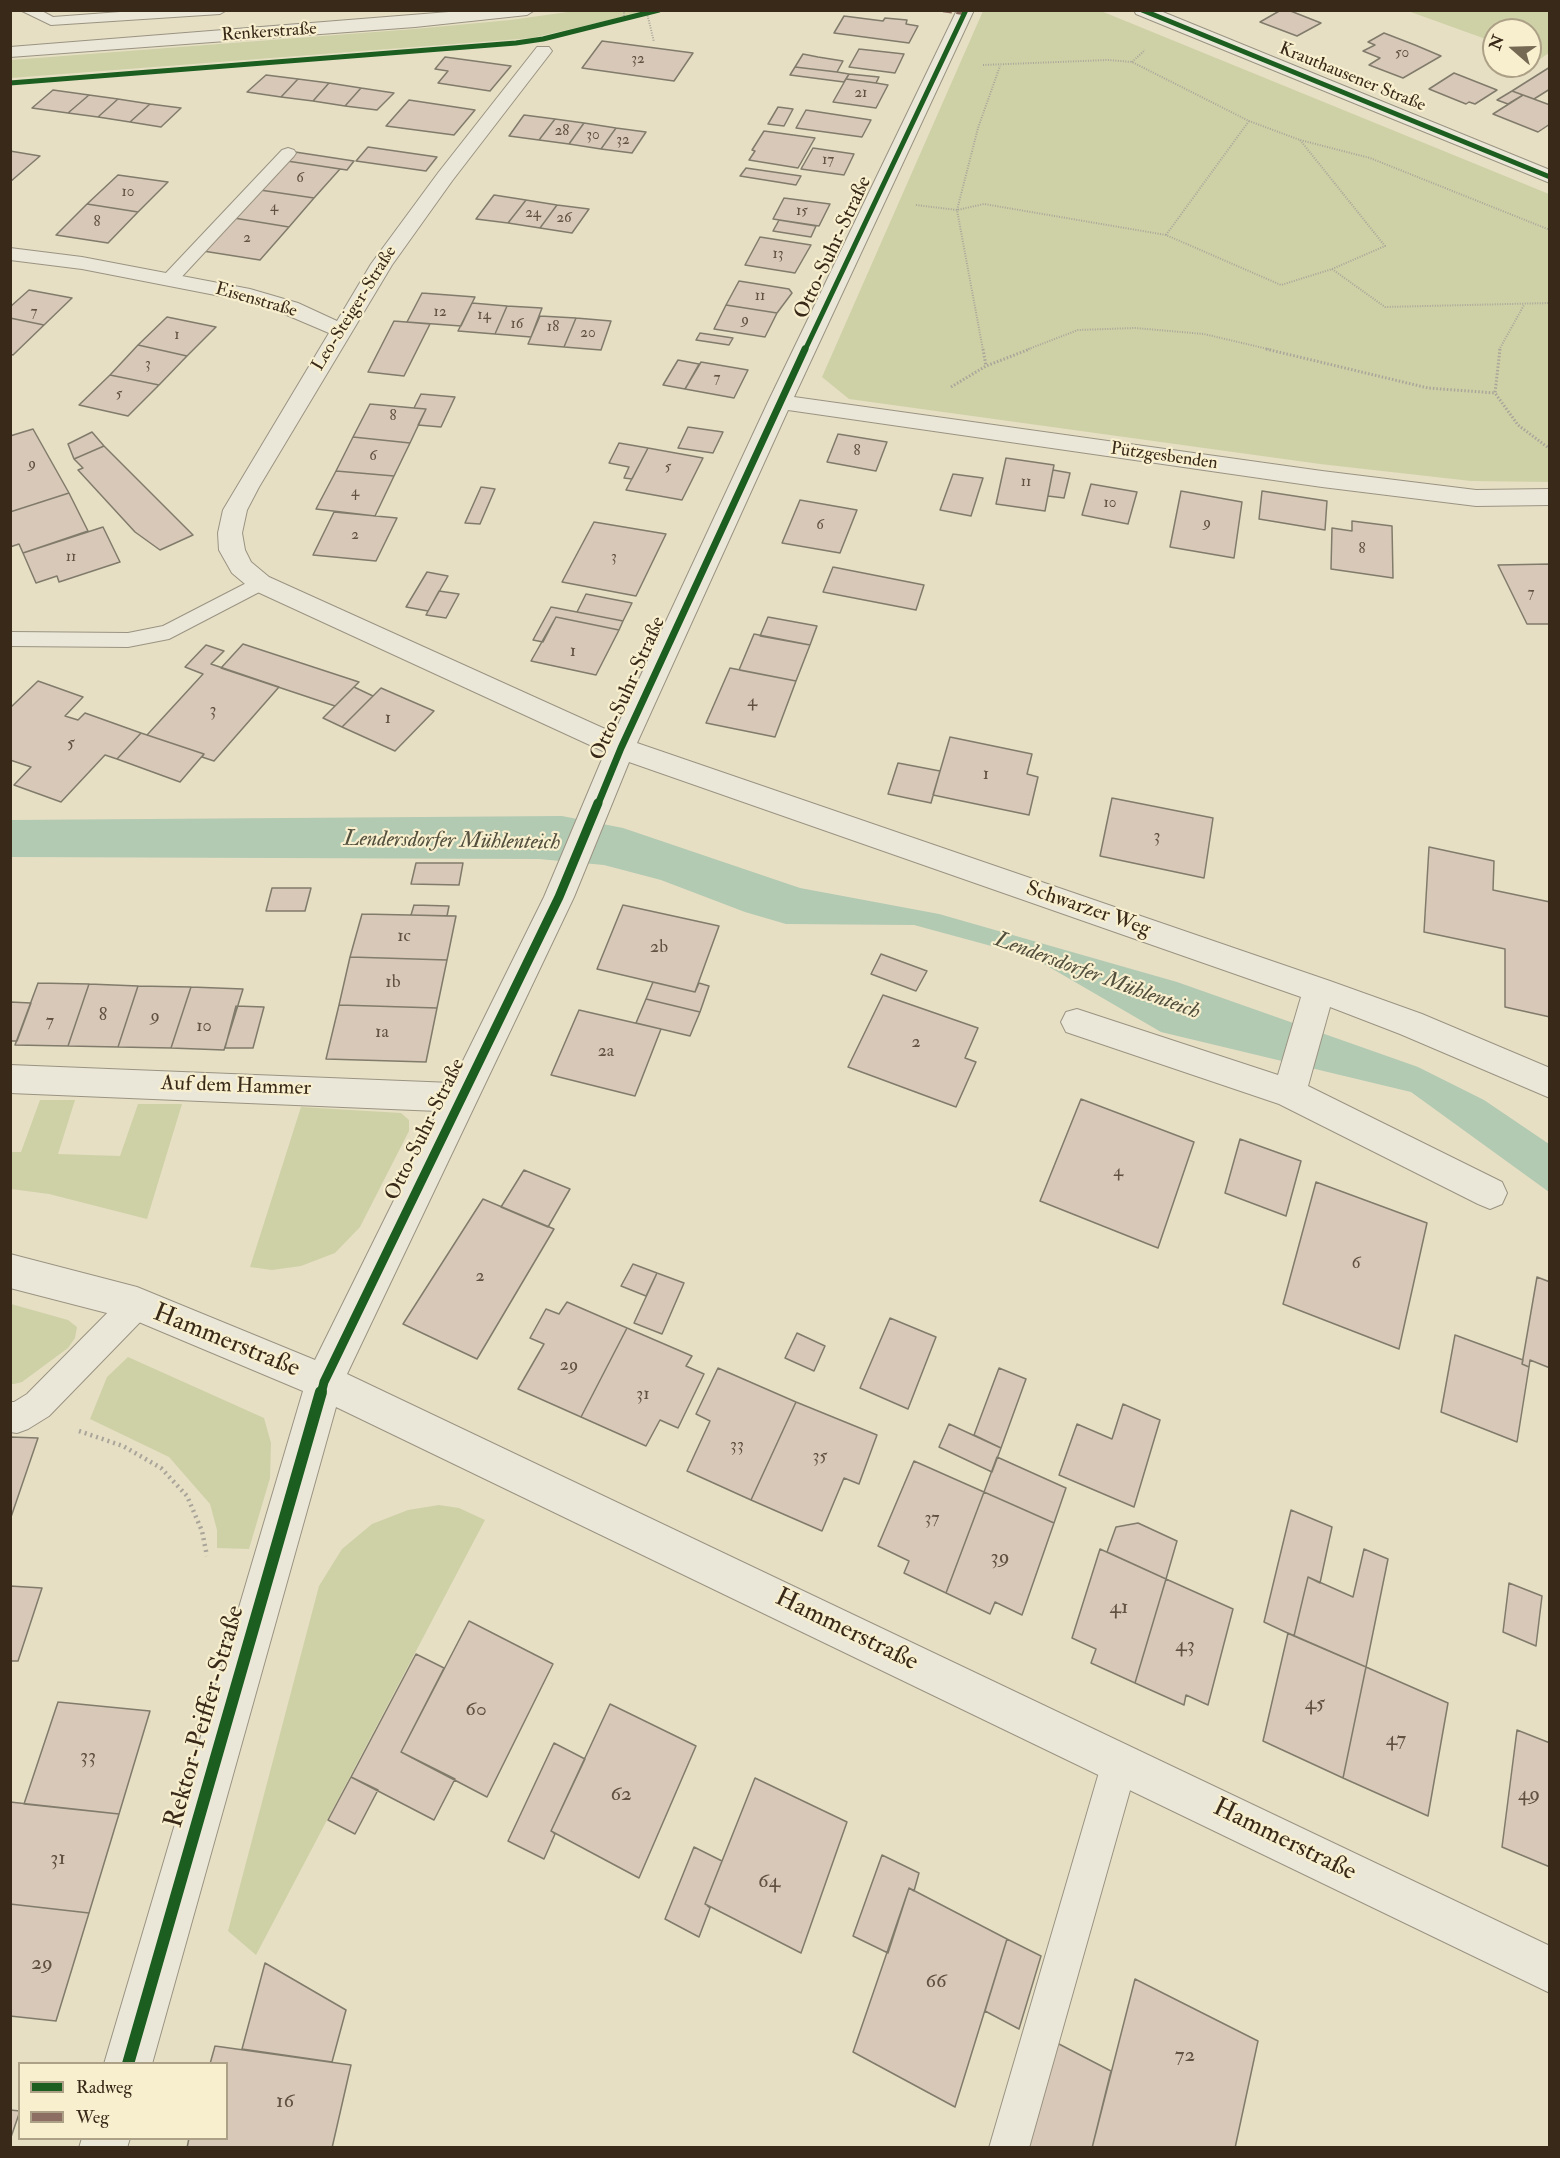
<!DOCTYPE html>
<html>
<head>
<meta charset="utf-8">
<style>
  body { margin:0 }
  #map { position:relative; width:1560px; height:2158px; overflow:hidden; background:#e6dfc4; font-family:"IM FELL Double Pica",serif }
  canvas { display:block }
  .frame { position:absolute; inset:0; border:12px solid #392918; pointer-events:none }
  .legend { position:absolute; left:18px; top:2062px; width:210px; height:78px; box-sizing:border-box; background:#f8efcf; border:2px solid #aca086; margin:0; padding:8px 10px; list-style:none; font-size:18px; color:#392918 }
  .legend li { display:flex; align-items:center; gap:12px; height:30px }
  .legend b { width:30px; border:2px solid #aca086 }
  .north { position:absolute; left:1482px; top:18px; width:60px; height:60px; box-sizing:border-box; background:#f8efcf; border:2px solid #aca086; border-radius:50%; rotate:290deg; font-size:16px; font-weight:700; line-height:24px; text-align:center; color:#392918 }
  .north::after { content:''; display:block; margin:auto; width:21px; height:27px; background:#766954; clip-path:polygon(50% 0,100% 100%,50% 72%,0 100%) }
</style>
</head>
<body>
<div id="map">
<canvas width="1560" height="2158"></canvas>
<div class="frame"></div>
<ul class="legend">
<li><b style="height:8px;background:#1b5e20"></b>Radweg</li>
<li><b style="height:8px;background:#8d6e63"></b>Weg</li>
</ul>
<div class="north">N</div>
</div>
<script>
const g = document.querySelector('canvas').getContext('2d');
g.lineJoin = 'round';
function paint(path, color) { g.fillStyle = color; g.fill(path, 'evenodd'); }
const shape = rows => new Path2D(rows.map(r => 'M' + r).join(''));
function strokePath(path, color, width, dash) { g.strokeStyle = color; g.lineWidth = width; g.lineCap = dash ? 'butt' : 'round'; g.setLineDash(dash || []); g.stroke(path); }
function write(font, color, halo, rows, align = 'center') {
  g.font = font + ' "IM FELL Double Pica",serif'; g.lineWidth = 4.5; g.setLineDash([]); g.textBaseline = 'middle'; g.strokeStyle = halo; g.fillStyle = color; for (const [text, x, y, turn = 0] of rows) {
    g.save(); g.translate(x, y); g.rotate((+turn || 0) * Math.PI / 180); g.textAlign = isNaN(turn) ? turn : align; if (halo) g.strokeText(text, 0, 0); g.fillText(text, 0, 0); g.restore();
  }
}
paint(shape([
  [575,11,648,11,532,38,11,78,11,60,414,29,510,20],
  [983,11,1101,11,1549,194,1549,482,1471,481,1320,464,849,399,822,377],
  [1408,11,1549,11,1549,53,1540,59,1530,55,1530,30,1494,30,1494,42],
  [40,1100,75,1100,58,1154,120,1156,138,1104,182,1104,147,1219,49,1194,11,1189,11,1152,21,1152],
  [301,1107,401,1113,409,1120,409,1131,360,1227,335,1253,301,1266,272,1270,250,1267],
  [11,1304,68,1320,77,1327,75,1338,68,1348,22,1382,14,1384,10,1384],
  [128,1357,264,1418,271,1443,270,1478,249,1549,217,1548,217,1530,210,1504,169,1457,90,1419,107,1377],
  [439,1505,459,1508,485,1520,256,1955,228,1931,319,1586,342,1549,372,1524,408,1510]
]), '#ced1a6');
paint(shape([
  [562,816,623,828,800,888,939,914,1177,982,1418,1067,1484,1100,1549,1144,1549,1192,1411,1092,1161,1032,1032,957,914,925,786,924,745,912,661,880,604,865,539,859,11,857,10,820]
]), '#b2c9b2');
const building = shape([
  [1281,10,1288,10,1321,23,1297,36,1260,22,1281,10],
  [844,16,883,21,885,18,907,20,906,24,918,26,909,43,834,33,844,16],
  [1384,33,1415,45,1441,56,1403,78,1369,65,1380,58,1363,51,1375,45,1368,42,1384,33],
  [602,41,693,53,674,81,582,68,602,41],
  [859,49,904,54,895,73,849,67,859,49],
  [803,54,818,57,843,61,837,72,795,67,803,54],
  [445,57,511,66,490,91,438,83,448,71,435,69,445,57],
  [795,67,837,72,849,74,844,82,790,75,795,67],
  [1550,67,1550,89,1534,99,1512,91,1550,67],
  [1454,73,1497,90,1475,104,1469,102,1466,104,1429,89,1454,73],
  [849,74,879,77,876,83,846,79,849,74],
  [266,75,298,79,281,97,247,92,266,75],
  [298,79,329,83,313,101,281,97,298,79],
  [846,79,876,83,888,85,876,108,833,102,846,79],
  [329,83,361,88,345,106,313,101,329,83],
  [361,88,394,93,377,110,345,106,361,88],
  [53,90,89,95,68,113,32,108,53,90],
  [1512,91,1523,95,1508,104,1497,100,1512,91],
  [89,95,118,99,98,117,68,113,89,95],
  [1523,95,1550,105,1550,124,1538,132,1493,114,1523,95],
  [118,99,150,104,130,122,98,117,118,99],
  [409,100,475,110,454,135,386,126,409,100],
  [150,104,181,108,161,127,130,122,150,104],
  [778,107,793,109,784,126,768,124,778,107],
  [806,110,871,120,862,137,796,128,806,110],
  [524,115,555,119,539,140,509,136,524,115],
  [555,119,584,123,569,144,539,140,555,119],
  [584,123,616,128,601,149,569,144,584,123],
  [616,128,646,132,632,153,601,149,616,128],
  [764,131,815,138,798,168,749,160,755,151,752,150,764,131],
  [368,147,437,157,426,171,356,161,368,147],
  [813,148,854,154,844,175,801,169,813,148],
  [10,151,40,156,10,182,10,151],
  [295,152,354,161,347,170,287,161,295,152],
  [287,161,340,169,314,198,260,190,287,161],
  [746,168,801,176,796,185,740,176,746,168],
  [118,175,168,182,138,212,87,204,118,175],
  [260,190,314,198,289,227,234,218,260,190],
  [494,195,526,200,508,223,476,219,494,195],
  [784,198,830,204,819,226,773,219,784,198],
  [526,200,557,205,540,228,508,223,526,200],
  [87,204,138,212,108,243,56,235,87,204],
  [557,205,589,209,572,233,540,228,557,205],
  [234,218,289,227,260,260,203,251,234,218],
  [779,220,816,226,811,237,773,231,779,220],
  [760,237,811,245,795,273,745,265,760,237],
  [739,281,789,289,792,293,777,313,726,305,739,281],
  [29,290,72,298,44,325,10,318,10,307,29,290],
  [422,293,475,297,461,326,407,322,422,293],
  [472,303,507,306,495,334,458,331,472,303],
  [726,305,777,313,765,337,714,329,726,305],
  [507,306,542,308,531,337,495,334,507,306],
  [540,316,576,318,564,347,528,344,540,316],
  [167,317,216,327,187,356,138,345,167,317],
  [10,318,44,325,13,355,10,354,10,318],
  [576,318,611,321,601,350,564,347,576,318],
  [394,321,430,324,404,376,368,372,394,321],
  [700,333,733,338,729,345,696,340,700,333],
  [138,345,187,356,159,385,110,375,138,345],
  [678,360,699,364,685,389,663,385,678,360],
  [701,362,748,370,734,398,685,389,701,362],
  [110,375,159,385,128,416,79,405,110,375],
  [421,394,455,397,441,427,418,425,426,409,414,408,421,394],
  [370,404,414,408,426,409,410,443,353,437,370,404],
  [688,427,723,432,713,453,678,448,688,427],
  [33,429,69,493,10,512,10,436,33,429],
  [92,432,104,446,74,459,68,444,92,432],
  [838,434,887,442,876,471,827,462,838,434],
  [353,437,410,443,394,476,336,471,353,437],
  [619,443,648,448,632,479,624,478,629,467,609,463,619,443],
  [104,446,193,535,160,550,135,532,78,470,83,468,74,459,104,446],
  [648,448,703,458,682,500,626,490,648,448],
  [1006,458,1054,465,1045,511,996,504,1006,458],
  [1053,470,1070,473,1064,498,1048,496,1053,470],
  [336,471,394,476,375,516,316,509,336,471],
  [953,474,983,478,971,516,940,510,953,474],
  [1091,484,1137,492,1128,524,1082,515,1091,484],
  [481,487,495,489,480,524,465,523,481,487],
  [1181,491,1242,502,1234,558,1170,547,1181,491],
  [1262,491,1327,501,1325,530,1259,519,1262,491],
  [69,493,88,531,23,553,19,544,10,547,10,512,69,493],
  [800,500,857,510,840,553,782,543,800,500],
  [334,512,397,518,376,561,313,555,334,512],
  [1352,521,1392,526,1393,578,1331,569,1332,528,1352,531,1352,521],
  [594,522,666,534,636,596,562,582,594,522],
  [103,527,120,562,59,582,57,576,36,583,23,553,103,527],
  [1550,564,1550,624,1527,624,1498,565,1550,564],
  [833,567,924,585,916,610,823,592,833,567],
  [427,572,448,576,428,611,406,607,427,572],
  [439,591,459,594,446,618,426,615,439,591],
  [586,594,632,603,623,621,577,612,586,594],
  [551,607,577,612,623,621,619,630,556,617,543,642,533,640,551,607],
  [556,617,619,630,596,675,531,661,556,617],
  [768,617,817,626,810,645,760,636,768,617],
  [754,634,810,645,796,681,739,670,754,634],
  [243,644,359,682,335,706,221,668,243,644],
  [206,645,224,651,211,664,279,687,214,761,202,757,204,754,147,735,203,674,185,667,206,645],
  [730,668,796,681,775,737,706,723,730,668],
  [38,681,83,697,65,716,78,720,85,713,141,733,117,759,105,755,61,802,14,785,31,767,10,760,10,708,38,681],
  [354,687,373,696,342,727,323,718,354,687],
  [381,688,434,711,395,751,342,727,381,688],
  [141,733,204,754,180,782,117,759,141,733],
  [950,737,1032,754,1027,774,1038,777,1029,815,933,795,950,737],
  [898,763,940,771,931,803,888,794,898,763],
  [1112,798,1213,818,1204,878,1100,856,1112,798],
  [1429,847,1494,861,1493,890,1550,902,1550,1017,1505,1007,1505,949,1424,932,1429,847],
  [416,863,463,863,459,885,411,884,416,863],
  [272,888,311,888,305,911,266,911,272,888],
  [414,905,449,906,447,916,411,915,414,905],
  [623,905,719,926,695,992,597,969,623,905],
  [362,914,456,916,447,960,350,957,362,914],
  [881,954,927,971,916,991,871,974,881,954],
  [350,957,447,960,437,1008,339,1005,350,957],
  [653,982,695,992,699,983,709,986,700,1012,646,999,653,982],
  [38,983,89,984,68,1046,15,1045,38,983],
  [89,984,138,986,118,1047,68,1046,89,984],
  [138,986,191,987,171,1048,118,1047,138,986],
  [191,987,243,989,224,1050,171,1048,191,987],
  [883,995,978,1028,965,1058,976,1062,956,1107,848,1067,883,995],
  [646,999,700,1012,690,1036,636,1023,646,999],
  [10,1002,31,1003,17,1041,10,1041,10,1002],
  [339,1005,437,1008,426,1062,326,1059,339,1005],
  [236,1006,264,1007,253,1048,225,1048,236,1006],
  [579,1010,661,1029,635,1096,551,1075,579,1010],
  [1081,1099,1194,1142,1158,1248,1040,1201,1081,1099],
  [1240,1139,1301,1161,1286,1216,1225,1193,1240,1139],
  [524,1170,570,1189,548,1227,501,1207,524,1170],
  [1316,1182,1427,1223,1399,1349,1283,1304,1316,1182],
  [483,1199,554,1229,477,1359,403,1324,483,1199],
  [633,1264,657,1273,646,1296,621,1286,633,1264],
  [657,1273,684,1283,662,1334,634,1323,657,1273],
  [1537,1277,1550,1282,1550,1368,1530,1360,1529,1367,1522,1364,1537,1277],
  [567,1302,627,1328,581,1417,518,1389,544,1344,530,1338,546,1309,559,1314,567,1302],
  [890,1318,936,1337,908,1409,860,1388,890,1318],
  [627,1328,692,1356,686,1366,704,1374,678,1428,660,1420,646,1446,581,1417,627,1328],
  [797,1333,825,1346,814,1371,785,1358,797,1333],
  [1455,1335,1523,1360,1522,1364,1529,1367,1517,1442,1441,1412,1455,1335],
  [718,1368,796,1402,751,1500,687,1471,710,1421,696,1414,718,1368],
  [999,1368,1026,1379,1001,1448,974,1435,999,1368],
  [796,1402,877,1435,859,1484,844,1478,822,1531,751,1500,796,1402],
  [1123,1404,1160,1420,1134,1507,1059,1475,1077,1424,1112,1439,1123,1404],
  [949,1424,1001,1448,992,1472,939,1447,949,1424],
  [10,1437,38,1438,10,1520,10,1437],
  [997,1457,1066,1488,1054,1523,984,1492,997,1457],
  [914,1461,984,1492,946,1593,904,1573,909,1561,878,1546,914,1461],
  [984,1492,1054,1523,1022,1615,995,1602,990,1614,946,1593,984,1492],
  [1291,1510,1332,1527,1320,1583,1308,1577,1294,1636,1264,1622,1291,1510],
  [1138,1523,1177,1541,1166,1579,1107,1552,1116,1527,1138,1523],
  [1100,1549,1166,1579,1135,1683,1091,1663,1096,1649,1072,1638,1100,1549],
  [1364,1549,1388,1559,1366,1667,1294,1636,1308,1577,1353,1597,1364,1549],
  [1166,1579,1233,1609,1208,1705,1186,1695,1184,1705,1135,1683,1166,1579],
  [1509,1583,1542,1596,1536,1646,1503,1632,1509,1583],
  [10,1586,42,1588,18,1661,10,1661,10,1586],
  [469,1621,553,1664,487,1797,401,1752,469,1621],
  [1288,1633,1366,1667,1343,1778,1263,1741,1288,1633],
  [416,1654,444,1668,401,1752,455,1779,434,1820,351,1777,416,1654],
  [1366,1667,1448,1703,1428,1816,1343,1778,1366,1667],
  [58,1702,150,1711,119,1814,24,1804,58,1702],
  [610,1704,696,1746,639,1878,551,1831,610,1704],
  [1517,1730,1550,1743,1550,1867,1502,1847,1517,1730],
  [554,1743,585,1759,551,1831,555,1834,544,1859,508,1841,554,1743],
  [351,1777,378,1790,355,1834,328,1820,351,1777],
  [755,1778,847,1822,801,1953,705,1904,755,1778],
  [10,1802,119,1814,89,1913,10,1904,10,1802],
  [694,1847,722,1861,705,1904,710,1908,699,1937,665,1919,694,1847],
  [882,1855,919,1873,914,1891,909,1888,888,1953,853,1936,882,1855],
  [909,1888,1007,1939,955,2107,853,2052,909,1888],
  [10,1904,89,1913,56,2021,10,2016,10,1904],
  [1007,1939,1041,1956,1019,2029,985,2011,1007,1939],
  [265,1963,346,2010,332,2062,242,2049,265,1963],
  [1135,1979,1258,2041,1235,2148,1092,2148,1135,1979],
  [1057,2043,1111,2071,1092,2148,1028,2148,1057,2043],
  [215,2046,351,2065,332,2148,187,2148,189,2138,226,2138,226,2064,210,2064,215,2046],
  [10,2110,20,2111,10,2140,10,2110]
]);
paint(building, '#d8c8b8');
strokePath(building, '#817b6b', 1.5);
const service = shape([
  [20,10,40,10,53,17,147,10,227,10,220,14,51,25,20,10],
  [288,148,294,150,296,153,294,156,176,283,164,283,161,279,164,275,282,150,288,148],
  [260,576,267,578,271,583,267,588,169,639,128,647,10,646,10,632,128,633,163,626,260,576],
  [137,1290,148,1294,152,1304,148,1314,49,1416,28,1429,17,1433,10,1432,10,1402,14,1402,27,1394,126,1294,137,1290],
  [1120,1744,1132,1750,1138,1762,1029,2148,989,2148,1102,1762,1108,1750,1120,1744]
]);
const minor = shape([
  [957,10,974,10,794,397,1322,471,1476,490,1550,489,1550,505,1476,506,1322,487,788,410,637,743,1330,981,1422,1014,1550,1068,1550,1098,1400,1034,1330,1007,1308,1086,1502,1182,1507,1193,1502,1204,1490,1209,1478,1204,1279,1104,1066,1032,1061,1022,1066,1012,1077,1009,1278,1075,1301,997,629,762,574,897,347,1374,1550,1946,1550,1993,336,1407,152,2064,104,2064,303,1391,134,1320,10,1288,10,1254,137,1287,315,1360,438,1111,10,1093,10,1065,452,1083,544,897,605,752,251,589,232,573,219,550,218,533,223,510,329,333,282,313,246,301,82,269,10,260,10,248,82,257,250,289,298,303,337,321,371,264,438,173,537,47,549,47,552,51,549,55,452,181,392,265,259,487,247,510,242,533,245,550,251,562,269,577,614,733,768,402,957,10],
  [82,2138,130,2138,127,2148,79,2148,82,2138]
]);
const tertiary = shape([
  [474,10,535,10,527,15,415,27,10,57,10,47,474,10],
  [1134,10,1158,10,1550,170,1550,183,1136,14,1134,10]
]);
strokePath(service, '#9a9382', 2);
strokePath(minor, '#9a9382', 2);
strokePath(tertiary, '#9a9382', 2);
strokePath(shape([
  [624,10,624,18],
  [647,13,654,42],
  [1132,62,1145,50],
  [983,65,1108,60,1132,62,1249,121,1300,140,1370,158,1550,230],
  [916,205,957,210,984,204,1166,235,1281,285,1332,269,1385,246,1300,140],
  [1166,235,1249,121],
  [1332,269,1385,307,1550,303],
  [983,350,957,210,978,128,1000,66],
  [1026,350,1078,330,1135,328,1204,334,1272,350],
  [1499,350,1524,305]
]), '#aaa59a', 2, [1, 1.5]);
strokePath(shape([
  [983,349,986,366],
  [1266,349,1428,388,1495,393],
  [1500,349,1495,393,1518,425,1550,449],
  [951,387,986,366,1030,349]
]), '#aaa59a', 3, [1.5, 2]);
strokePath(shape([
  [79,1431,123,1446,161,1468,187,1496,202,1531,207,1556]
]), '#aaa59a', 4.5, [2, 4]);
paint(service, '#eae7d8');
paint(minor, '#eae7d8');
paint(tertiary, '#eae7d8');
strokePath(shape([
  [943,10,965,13]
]), '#8d6e63', 4.5, [9, 4.5]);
strokePath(shape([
  [1142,10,1550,177],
  [10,83,516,43,543,39,659,10],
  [805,350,966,10]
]), '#1b5e20', 5);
strokePath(shape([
  [598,804,621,748,805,349]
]), '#1b5e20', 7);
strokePath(shape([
  [321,1394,324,1382,559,897,598,803]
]), '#1b5e20', 9);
strokePath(shape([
  [128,2064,321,1392]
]), '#1b5e20', 12);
write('15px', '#615140', null, [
  ["50",1402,54],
  ["32",638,60],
  ["21",861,94],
  ["28",562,132],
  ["30",593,136],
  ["32",623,141],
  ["17",828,161],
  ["6",300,179],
  ["10",128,193],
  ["4",274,208],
  ["15",802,212],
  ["24",533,214],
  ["26",564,219],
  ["8",97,223],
  ["2",247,239],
  ["13",778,255],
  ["11",760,297],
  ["7",34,313],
  ["12",440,313],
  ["14",484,316],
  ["9",745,321],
  ["16",517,325],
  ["18",553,328],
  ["20",588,334],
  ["1",177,336],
  ["3",148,365],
  ["7",717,379],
  ["5",119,395],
  ["8",393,417],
  ["8",857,452],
  ["6",373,457],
  ["9",32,465],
  ["5",668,468],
  ["11",1026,483],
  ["4",355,493],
  ["10",1110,504],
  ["9",1207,524],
  ["6",820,526],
  ["2",355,536],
  ["8",1362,550],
  ["11",71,558],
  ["3",614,558],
  ["7",1531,594]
]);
write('18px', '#392918', '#f8efcf', [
  ["Renkerstraße",269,33,-4],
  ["Krauthausener Straße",1352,78,22],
  ["Eisenstraße",256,301,16],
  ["Leo-Steiger-Straße",355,309,-58],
  ["Pützgesbenden",1164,457,8]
]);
write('18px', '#615140', null, [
  ["1",573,652],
  ["4",752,702],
  ["3",213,711],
  ["1",388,719],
  ["5",71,744],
  ["1",986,775],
  ["3",1157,837],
  ["1c",404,937],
  ["2b",659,948],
  ["1b",393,983],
  ["8",103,1016],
  ["9",155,1017],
  ["7",50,1022],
  ["10",204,1027],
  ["1a",382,1033],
  ["2",916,1043],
  ["2a",606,1052],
  ["4",1118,1172],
  ["6",1356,1264],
  ["2",480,1277],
  ["29",569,1366],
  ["31",643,1395],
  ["33",737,1446],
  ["35",820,1457],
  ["37",932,1519]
]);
write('21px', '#392918', '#f8efcf', [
  ["Otto-Suhr-Straße",834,248,-65],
  ["Otto-Suhr-Straße",629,689,-66],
  ["Schwarzer Weg",1088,910,19],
  ["Auf dem Hammer",236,1087,2],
  ["Otto-Suhr-Straße",426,1130,-64]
]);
write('21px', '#615140', null, [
  ["39",1000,1558],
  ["41",1119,1608],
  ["43",1185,1646],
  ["45",1315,1704],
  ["60",476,1710],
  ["47",1396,1740],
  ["33",88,1757],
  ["62",621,1795],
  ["49",1529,1795],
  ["31",58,1859],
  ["64",769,1882],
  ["29",42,1964],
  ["66",936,1982],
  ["72",1185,2056],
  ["16",285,2102]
]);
write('italic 22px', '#524f3d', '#f8efcf', [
  ["Lendersdorfer Mühlenteich",452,842,1],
  ["Lendersdorfer Mühlenteich",1097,977,20]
]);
write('26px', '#392918', '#f8efcf', [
  ["Hammerstraße",226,1342,22],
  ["Hammerstraße",846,1631,26],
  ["Rektor-Peiffer-Straße",206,1717,-74],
  ["Hammerstraße",1284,1841,26]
]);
</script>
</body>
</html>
